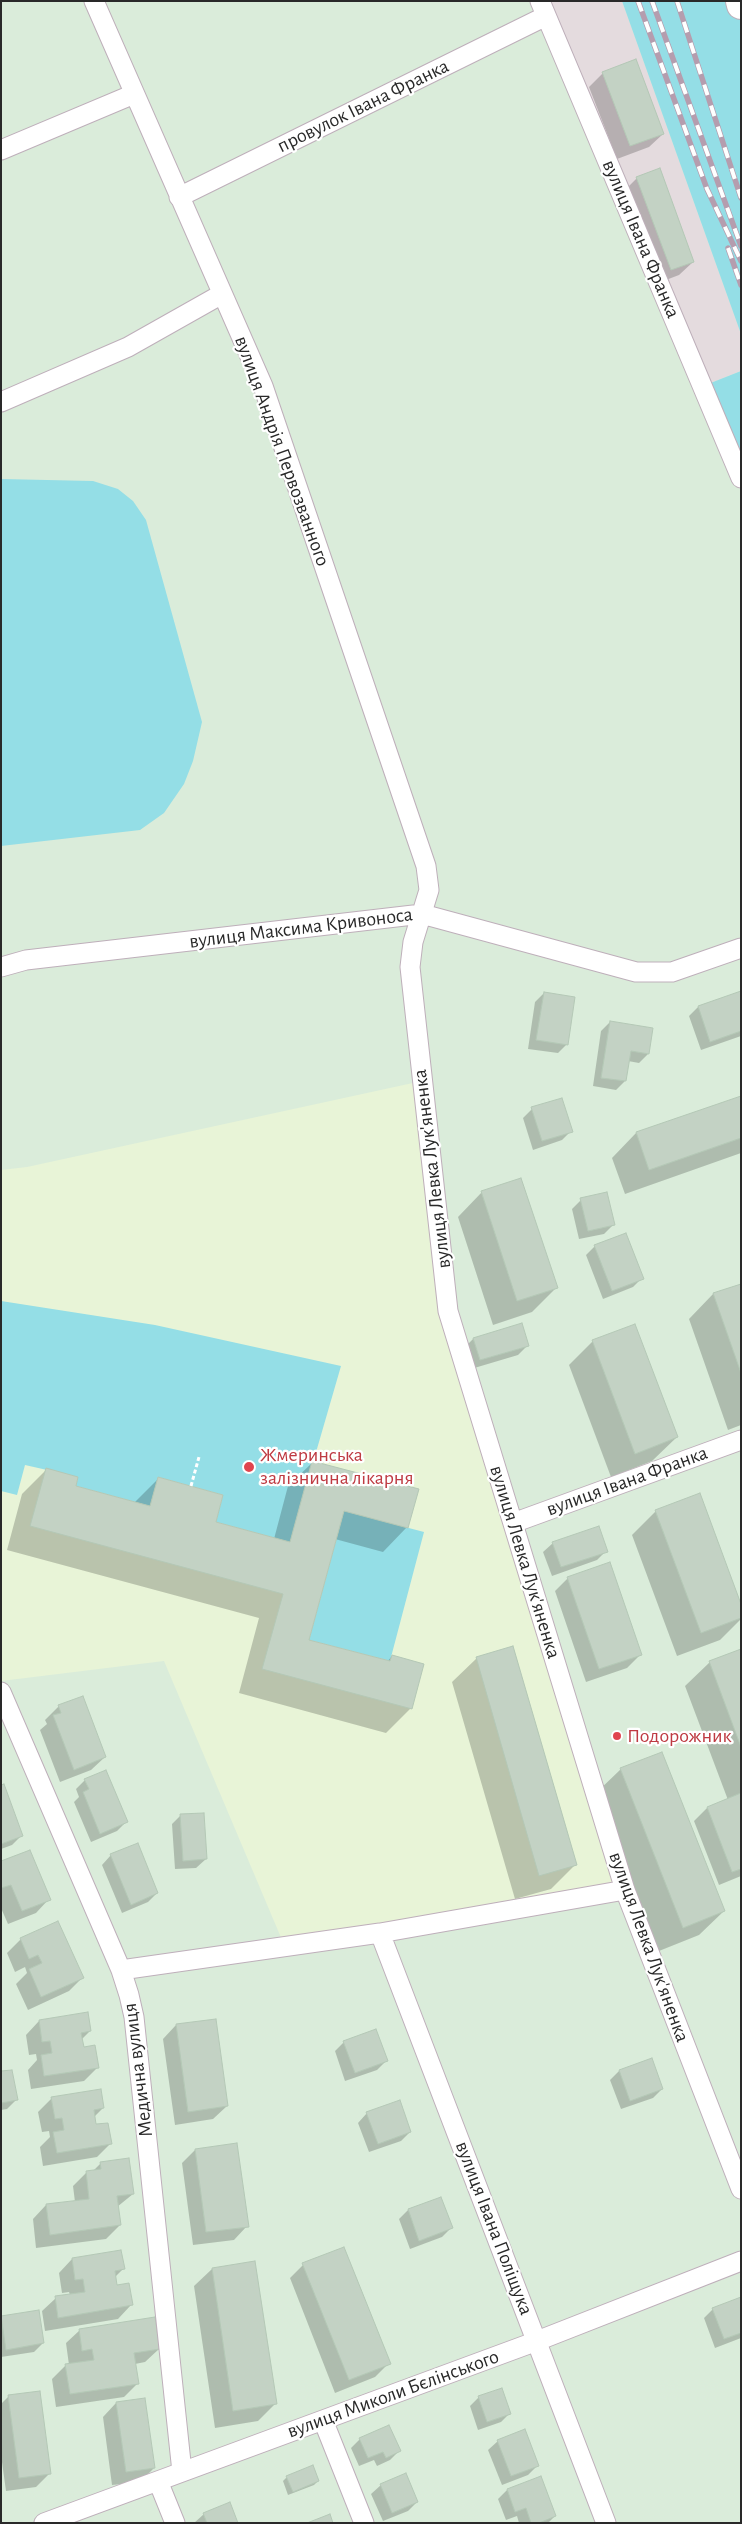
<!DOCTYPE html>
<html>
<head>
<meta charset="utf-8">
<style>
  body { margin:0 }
  #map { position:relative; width:742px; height:2524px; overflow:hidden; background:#daecda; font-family:"Alegreya Sans",sans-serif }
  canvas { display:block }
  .frame { position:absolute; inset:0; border:2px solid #292929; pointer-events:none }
</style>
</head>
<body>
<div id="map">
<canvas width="742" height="2524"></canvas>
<div class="frame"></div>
</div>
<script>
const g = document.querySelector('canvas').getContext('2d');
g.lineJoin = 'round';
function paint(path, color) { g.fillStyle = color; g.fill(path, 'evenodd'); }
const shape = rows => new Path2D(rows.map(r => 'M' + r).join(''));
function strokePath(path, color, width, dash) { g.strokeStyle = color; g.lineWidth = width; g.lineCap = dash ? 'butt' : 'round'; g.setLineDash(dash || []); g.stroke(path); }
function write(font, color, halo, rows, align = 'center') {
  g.font = font + ' "Alegreya Sans",sans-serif'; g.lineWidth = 4.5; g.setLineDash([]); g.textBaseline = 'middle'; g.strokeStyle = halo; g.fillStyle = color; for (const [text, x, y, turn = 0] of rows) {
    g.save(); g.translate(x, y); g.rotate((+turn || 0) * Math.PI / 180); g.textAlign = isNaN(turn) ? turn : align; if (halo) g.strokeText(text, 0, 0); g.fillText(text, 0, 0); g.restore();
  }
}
paint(shape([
  [540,1,622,1,741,334,741,371,703,386]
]), '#e4dbde');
paint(shape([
  [422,1081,448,1311,625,1890,285,1947,164,1661,1,1681,1,1170,27,1167]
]), '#e8f4d7');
paint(shape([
  [622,1,740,1,741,334],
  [741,371,741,478,703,386],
  [1,479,93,481,118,489,133,501,146,520,202,722,193,761,184,784,164,813,140,830,1,846],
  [1,1301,155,1325,341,1366,290,1542,216,1522,223,1495,158,1477,150,1506,76,1486,78,1477,25,1465,17,1495,1,1491],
  [344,1511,424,1532,390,1661,309,1640]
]), '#94dee6');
paint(shape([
  [603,73,663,134,649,147,617,159,589,87],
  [637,178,693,262,679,275,658,283,624,191],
  [741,992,741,1036,701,1050,689,1016,698,1007],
  [544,993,567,1044,558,1053,528,1049,535,1002],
  [610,1022,648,1054,639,1063,628,1061,625,1081,616,1090,593,1086,601,1031],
  [741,1097,741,1153,625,1194,612,1158,636,1133],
  [532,1109,571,1131,562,1140,533,1150,523,1118],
  [482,1192,556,1288,532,1312,493,1325,458,1217],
  [581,1200,613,1225,604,1234,579,1239,572,1209],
  [595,1246,642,1278,633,1287,603,1299,586,1255],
  [741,1285,741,1425,728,1430,689,1319,713,1294],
  [473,1339,527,1346,518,1355,471,1369,464,1348],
  [593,1341,677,1437,652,1461,611,1477,569,1365],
  [313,1462,407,1527,383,1552,335,1539,308,1640,387,1662,392,1656,422,1665,410,1709,386,1733,239,1693,259,1618,7,1550,22,1494,46,1470,74,1487,134,1503,158,1479,214,1523,274,1539,288,1486],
  [656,1511,741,1608,741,1619,720,1640,677,1656,632,1535],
  [553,1543,606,1551,597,1560,552,1576,543,1552],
  [568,1578,641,1654,627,1668,586,1682,555,1591],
  [741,1651,741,1876,719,1885,694,1821,707,1808,728,1800,685,1686,710,1662],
  [477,1658,575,1865,551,1889,515,1899,452,1682],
  [59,1706,105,1757,91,1770,60,1782,40,1730,47,1724,45,1720],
  [621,1769,724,1911,699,1935,659,1951,596,1793],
  [85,1780,126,1822,117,1831,91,1842,74,1802,79,1797,76,1789],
  [1,1786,21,1836,12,1845,1,1849],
  [181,1815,206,1859,196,1868,175,1869,172,1824],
  [111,1855,157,1893,148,1902,122,1913,102,1865],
  [1,1862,49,1899,36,1913,8,1924,1,1908],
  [57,1923,82,1978,69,1991,28,2010,16,1984,27,1973,25,1967,15,1972,7,1953,21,1939],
  [39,2021,90,2031,81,2040,83,2049,98,2067,84,2081,31,2089,28,2070,37,2060,36,2054,29,2055,26,2035],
  [176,2025,227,2106,213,2119,175,2125,163,2039],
  [344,2042,386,2061,377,2070,345,2081,335,2051],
  [619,2071,662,2089,653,2098,621,2109,610,2080],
  [1,2073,16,2100,7,2109,1,2110],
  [52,2098,103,2108,94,2117,95,2126,110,2144,97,2157,43,2166,40,2147,50,2137,49,2131,42,2132,38,2112],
  [367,2113,410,2132,401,2141,369,2152,358,2123],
  [195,2150,247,2226,234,2240,193,2245,182,2163],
  [101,2163,133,2194,117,2207,120,2225,106,2239,36,2248,33,2219,46,2205,75,2202,73,2186,86,2173,92,2172],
  [408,2210,451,2228,442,2237,410,2249,399,2219],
  [72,2259,123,2269,114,2278,116,2286,131,2305,118,2319,45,2331,42,2311,56,2298,70,2295,69,2292,62,2293,59,2273],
  [254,2263,275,2404,258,2421,215,2428,194,2286,212,2269],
  [303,2265,389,2363,375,2377,335,2393,290,2278],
  [741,2299,741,2338,715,2348,704,2318,713,2309],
  [1,2317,43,2343,34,2352,1,2357],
  [80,2330,159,2349,145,2362,135,2364,138,2383,124,2397,56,2407,52,2379,66,2365,69,2365,66,2343],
  [9,2396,50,2473,36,2487,6,2491,1,2455,1,2404],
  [479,2397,510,2413,501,2422,478,2430,470,2406],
  [116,2403,154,2468,140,2482,112,2485,103,2417],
  [360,2439,399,2451,390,2460,377,2466,374,2460,359,2466,351,2448],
  [498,2441,537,2466,528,2475,502,2485,488,2450],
  [287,2477,318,2481,314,2485,288,2495,283,2481],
  [381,2485,417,2502,408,2511,383,2521,371,2494],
  [507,2490,555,2516,548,2523,519,2523,517,2516,506,2520,498,2499],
  [204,2514,237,2523,194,2523]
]), '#0003');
const building = shape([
  [636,59,664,134,630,146,602,72,636,59],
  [660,168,694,262,671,270,636,177,660,168],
  [741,991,741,1031,710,1042,698,1006,741,991],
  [544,992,575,997,568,1045,536,1040,544,992],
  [610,1021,653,1028,649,1054,631,1051,626,1081,601,1078,610,1021],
  [741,1096,741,1138,649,1170,636,1132,741,1096],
  [562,1098,573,1132,542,1141,531,1107,562,1098],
  [521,1178,558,1288,517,1301,481,1191,521,1178],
  [607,1192,615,1225,588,1231,580,1198,607,1192],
  [626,1233,644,1279,612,1291,594,1245,626,1233],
  [741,1284,741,1373,713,1293,741,1284],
  [522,1323,529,1346,480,1360,473,1338,522,1323],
  [635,1324,678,1437,635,1454,592,1340,635,1324],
  [312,1461,419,1489,408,1528,344,1511,309,1640,390,1661,392,1655,424,1664,412,1709,262,1669,283,1594,30,1526,46,1468,78,1477,76,1486,150,1506,158,1477,223,1495,216,1522,290,1542,312,1461],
  [700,1493,741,1604,741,1618,701,1633,655,1510,700,1493],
  [599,1526,608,1552,561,1567,552,1542,599,1526],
  [610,1562,642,1655,599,1669,567,1577,610,1562],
  [513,1646,577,1865,539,1876,476,1657,513,1646],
  [741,1649,741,1747,709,1661,741,1649],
  [83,1696,106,1757,74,1770,53,1715,61,1713,58,1705,83,1696],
  [662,1752,725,1911,683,1928,620,1768,662,1752],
  [106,1770,128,1822,100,1834,83,1792,89,1789,84,1779,106,1770],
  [4,1784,23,1836,1,1844,1,1785,4,1784],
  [741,1793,741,1869,732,1872,707,1807,741,1793],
  [204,1813,207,1859,183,1861,180,1814,204,1813],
  [138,1843,158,1893,131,1905,110,1854,138,1843],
  [30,1850,51,1900,22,1911,11,1885,1,1888,1,1861,30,1850],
  [58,1921,84,1978,41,1997,29,1969,42,1963,38,1955,29,1959,20,1938,58,1921],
  [88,2012,91,2031,81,2033,84,2047,95,2045,99,2068,44,2076,41,2055,52,2053,50,2041,42,2042,39,2020,88,2012],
  [216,2019,228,2106,188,2112,176,2024,216,2019],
  [376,2029,388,2061,355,2073,343,2041,376,2029],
  [652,2058,663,2089,630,2101,619,2070,652,2058],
  [12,2070,18,2100,1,2103,1,2071,12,2070],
  [101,2089,104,2108,94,2110,96,2124,108,2123,112,2144,57,2153,53,2132,64,2130,62,2118,55,2119,51,2097,101,2089],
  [400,2100,411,2132,378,2144,366,2112,400,2100],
  [237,2143,249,2227,206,2232,195,2149,237,2143],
  [129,2158,134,2194,117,2196,121,2225,50,2235,46,2204,89,2199,86,2171,101,2169,100,2162,129,2158],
  [441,2197,453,2228,419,2241,408,2209,441,2197],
  [344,2247,391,2364,349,2380,302,2263,344,2247],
  [121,2250,125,2269,115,2271,117,2285,129,2283,133,2305,58,2318,55,2296,85,2292,83,2279,75,2280,72,2258,121,2250],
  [255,2261,277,2404,233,2411,212,2268,255,2261],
  [741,2297,741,2333,724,2339,712,2308,741,2297],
  [39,2310,44,2343,6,2350,1,2316,39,2310],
  [155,2317,160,2349,134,2353,139,2384,70,2394,65,2364,94,2360,92,2349,82,2351,79,2329,155,2317],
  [502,2388,511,2414,487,2422,478,2396,502,2388],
  [40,2391,51,2474,19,2478,8,2395,40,2391],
  [145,2398,155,2468,126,2472,116,2402,145,2398],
  [389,2425,401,2451,386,2458,383,2452,368,2458,359,2438,389,2425],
  [525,2429,539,2466,511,2476,497,2440,525,2429],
  [313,2465,319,2481,293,2492,286,2476,313,2465],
  [406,2473,418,2502,392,2513,380,2484,406,2473],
  [541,2476,556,2516,539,2523,531,2523,526,2508,515,2512,507,2489,541,2476],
  [230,2502,238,2523,207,2523,203,2513,230,2502],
  [330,2514,333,2523,307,2523,330,2514]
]);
paint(building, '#c3d2c4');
strokePath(building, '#b4c8b6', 1);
const minor = shape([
  [94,1,263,386,426,866,429,890,413,942,410,967,448,1311,625,1890,741,2189],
  [540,1,741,478],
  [1,150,134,94],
  [179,197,546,16],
  [1,402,128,347,222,294],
  [1,967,26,960,422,914,636,972,672,972,741,948],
  [513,1523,741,1440],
  [1,1692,121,1970,129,1995,134,2017,182,2472],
  [380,1933,606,2523],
  [121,1970,380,1933,625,1890],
  [323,2420,364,2523],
  [158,2481,175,2523],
  [44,2523,537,2341,741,2261]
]);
const secondary = shape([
  [740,1,741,5]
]);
strokePath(minor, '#beafba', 21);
strokePath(secondary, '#beafba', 30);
strokePath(shape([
  [191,1486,199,1457]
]), '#fff', 3, [4, 2.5]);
strokePath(minor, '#fff', 19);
strokePath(secondary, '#fff', 28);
const rail = shape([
  [638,1,707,189,741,261],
  [652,1,741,246],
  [677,1,741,198],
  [728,248,741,285]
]);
strokePath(rail, '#b59dae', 5.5);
strokePath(rail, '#fff', 4, [11]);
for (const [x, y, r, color] of [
  [249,1467,6,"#e0444e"],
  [617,1736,5,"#e0444e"]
]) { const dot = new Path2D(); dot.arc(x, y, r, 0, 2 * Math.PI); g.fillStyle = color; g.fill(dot); strokePath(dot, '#fff', 2); }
write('20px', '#292929', '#fff', [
  ["провулок Івана Франка",363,106,-26],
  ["вулиця Івана Франка",641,239,67],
  ["вулиця Андрія Первозванного",282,451,70],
  ["вулиця Максима Кривоноса",301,928,-7],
  ["вулиця Левка Лук'яненка",432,1169,-97],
  ["вулиця Івана Франка",627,1481,-20],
  ["вулиця Левка Лук'яненка",525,1562,73],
  ["вулиця Левка Лук'яненка",649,1947,70],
  ["Медична вулиця",138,2070,-97],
  ["вулиця Івана Поліщука",494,2228,69],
  ["вулиця Миколи Бєлінського",393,2394,-20]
]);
write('20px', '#be3a42', '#fff', [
  ["Жмеринська",260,1455],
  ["залізнична лікарня",260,1478],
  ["Подорожник",627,1736]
], 'left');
</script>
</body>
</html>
